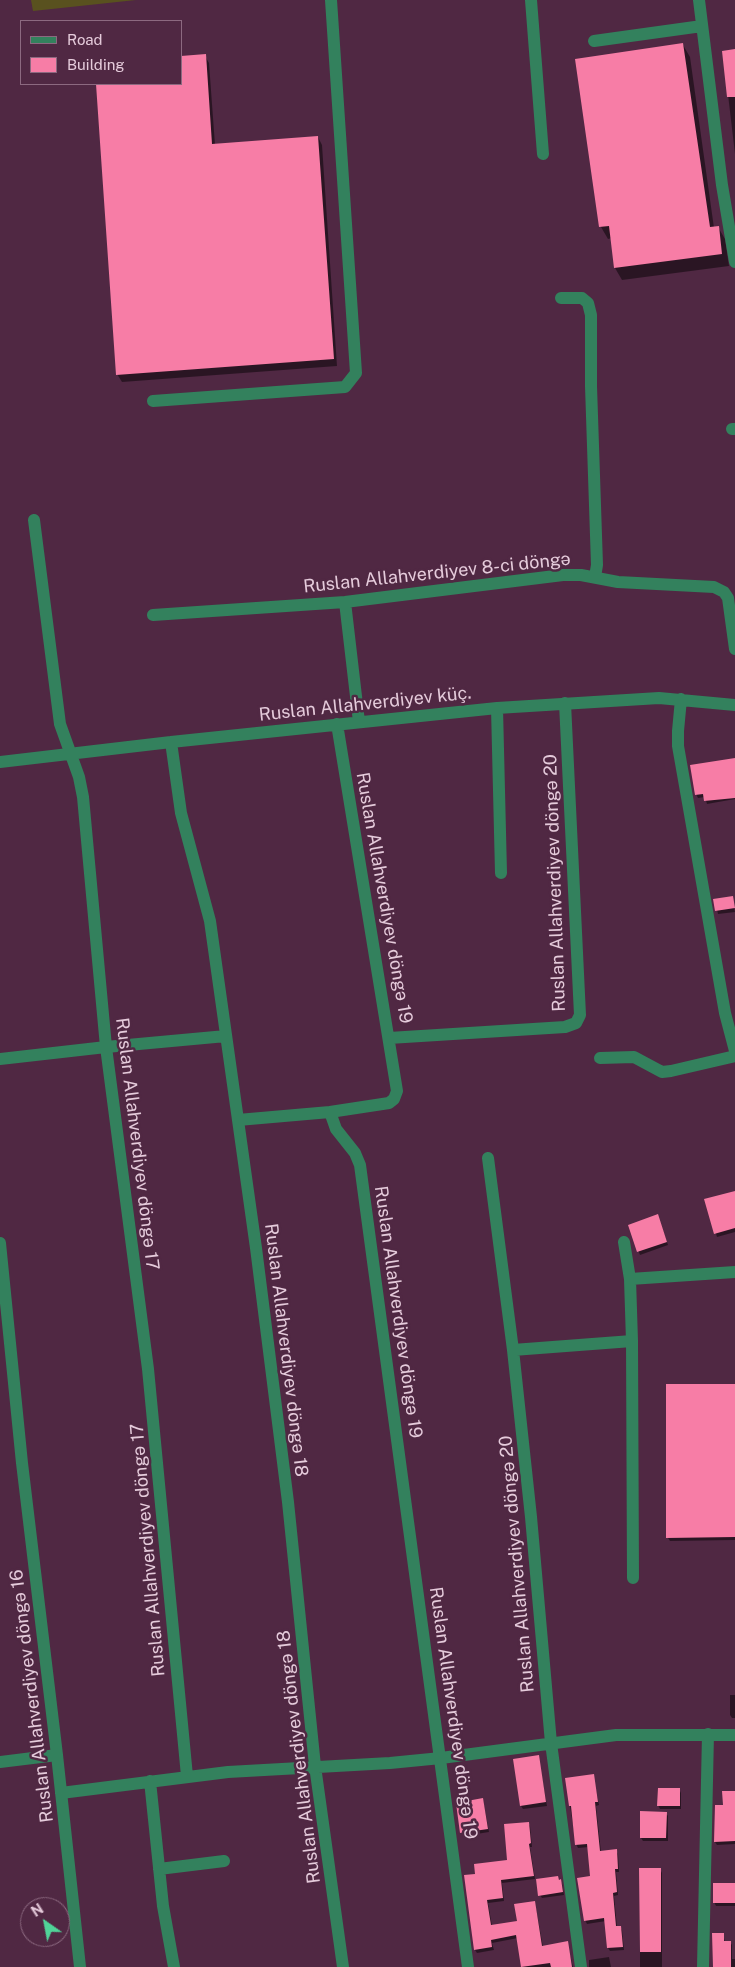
<!DOCTYPE html>
<html>
<head>
<meta charset="utf-8">
<style>
  body { margin:0 }
  #map { position:relative; width:735px; height:1967px; overflow:hidden; background:#502843; font-family:"Public Sans",sans-serif }
  canvas { display:block }
  .legend { position:absolute; left:20px; top:20px; width:162px; height:65px; box-sizing:border-box; background:#502843; border:1px solid #8c6980; margin:0; padding:6px 9px; list-style:none; font-size:15px; color:#e5cbdb }
  .legend li { display:flex; align-items:center; gap:10px; height:25px }
  .legend b { width:25px; border:1px solid #8c6980 }
  .north { position:absolute; left:20px; top:1897px; width:50px; height:50px; box-sizing:border-box; background:#502843; border:1px solid #8c6980; border-radius:50%; rotate:327deg; font-size:14px; font-weight:700; line-height:20px; text-align:center; color:#e5cbdb }
  .north::after { content:''; display:block; margin:auto; width:18px; height:22px; background:#50d398; clip-path:polygon(50% 0,100% 100%,50% 72%,0 100%) }
</style>
</head>
<body>
<div id="map">
<canvas width="735" height="1967"></canvas>
<ul class="legend">
<li><b style="height:6px;background:#33815d"></b>Road</li>
<li><b style="height:14px;background:#f77da6"></b>Building</li>
</ul>
<div class="north">N</div>
</div>
<script>
const g = document.querySelector('canvas').getContext('2d');
g.lineJoin = 'round';
function paint(path, color) { g.fillStyle = color; g.fill(path, 'evenodd'); }
const shape = rows => new Path2D(rows.map(r => 'M' + r).join(''));
function strokePath(path, color, width, dash) { g.strokeStyle = color; g.lineWidth = width; g.lineCap = dash ? 'butt' : 'round'; g.setLineDash(dash || []); g.stroke(path); }
function write(font, color, halo, rows, align = 'center') {
  g.font = font + ' "Public Sans",sans-serif'; g.lineWidth = 5; g.setLineDash([]); g.textBaseline = 'middle'; g.strokeStyle = halo; g.fillStyle = color; for (const [text, x, y, turn = 0] of rows) {
    g.save(); g.translate(x, y); g.rotate((+turn || 0) * Math.PI / 180); g.textAlign = isNaN(turn) ? turn : align; if (halo) g.strokeText(text, 0, 0); g.fillText(text, 0, 0); g.restore();
  }
}
paint(shape([
  [31,0,136,0,33,11]
]), '#59511f');
paint(shape([
  [683,45,690,57,714,228,718,227,725,239,729,266,622,280,615,268,612,238,608,239,601,227],
  [735,50,735,154,723,52],
  [205,56,209,63,215,145,318,137,322,145,337,366,122,382,117,374,97,84,181,84],
  [735,760,735,799,707,804,705,797,698,798,696,794],
  [732,897,735,912,718,914,715,900],
  [735,1192,735,1232,717,1237,706,1200],
  [659,1219,668,1245,640,1255,629,1225],
  [735,1385,735,1540,670,1541,668,1538],
  [730,1695,735,1695,735,1718,732,1718,730,1715],
  [538,1756,547,1806,523,1809,521,1806],
  [593,1775,599,1805,596,1806,601,1852,616,1850,618,1854,619,1872,616,1872,618,1895,614,1896,617,1927,620,1927,622,1930,624,1950,610,1951,608,1948,606,1921,587,1924,585,1920,591,1878,589,1847,578,1848,576,1844,570,1806],
  [679,1789,681,1793,681,1809,660,1809,658,1805],
  [735,1792,735,1844,717,1845,715,1842,724,1806],
  [483,1800,489,1832,464,1836,457,1804],
  [666,1813,668,1816,668,1841,643,1841,641,1838],
  [528,1823,530,1826,532,1847,530,1847,535,1879,502,1883,504,1901,488,1903,492,1926,518,1922,535,1903,543,1947,567,1943,573,1967,522,1967,518,1938,492,1943,494,1950,477,1953,475,1950,477,1875,509,1861],
  [660,1869,662,1873,662,1967,640,1967,640,1870],
  [558,1878,562,1884,564,1895,542,1898,540,1895],
  [735,1885,735,1906,716,1906,714,1902],
  [723,1934,725,1942,730,1942,732,1945,732,1959,735,1959,735,1967,714,1967],
  [609,1957,611,1967,589,1967,589,1960]
]), '#0007');
paint(shape([
  [683,43,710,227,719,226,722,254,614,268,609,226,599,227,575,59],
  [735,49,735,97,727,97,722,51],
  [206,54,212,144,318,136,334,359,116,375,96,84,181,84,181,56],
  [735,758,735,798,704,801,703,794,695,795,690,765],
  [733,896,735,908,715,911,713,899],
  [735,1191,735,1228,714,1234,704,1199],
  [658,1214,667,1242,637,1252,628,1225],
  [666,1384,735,1384,735,1537,666,1538],
  [539,1755,546,1802,520,1806,513,1759],
  [594,1774,598,1802,595,1802,600,1851,617,1849,618,1869,615,1869,617,1892,613,1893,616,1926,621,1926,623,1947,607,1948,604,1918,584,1921,577,1878,590,1876,587,1844,575,1845,571,1806,569,1806,565,1778],
  [658,1788,680,1788,680,1806,657,1806],
  [722,1791,735,1791,735,1841,714,1842,715,1805,723,1805],
  [483,1798,488,1829,460,1833,456,1803],
  [640,1811,667,1812,666,1838,640,1838],
  [529,1822,531,1843,529,1844,534,1876,501,1880,503,1898,487,1900,491,1925,517,1921,514,1904,535,1901,542,1946,568,1941,572,1967,551,1967,550,1963,521,1967,516,1935,491,1940,492,1947,474,1950,464,1875,475,1874,474,1864,507,1860,504,1824],
  [639,1868,661,1868,661,1952,640,1952],
  [558,1876,559,1880,561,1879,563,1892,538,1896,536,1879],
  [713,1883,735,1883,735,1903,713,1903],
  [712,1933,724,1933,724,1941,731,1941,731,1967,713,1967]
]), '#f77da6');
strokePath(shape([
  [531,0,543,154],
  [699,0,722,185,735,262],
  [594,41,702,26],
  [561,298,582,298,588,303,591,315,591,386,597,565,595,577],
  [153,401,345,387,356,373,331,0],
  [732,429,735,429],
  [34,520,60,724,79,777,83,797,106,1047,148,1369,187,1776],
  [345,602,359,722],
  [153,615,345,602,563,575,581,575,618,582,714,587,724,592,728,598,735,649],
  [681,699,678,731,678,746,725,1013,735,1051],
  [497,708,501,873],
  [337,724,397,1091,394,1099,389,1103,330,1112,336,1129,355,1153,360,1165,468,1967],
  [171,742,181,813,210,921,256,1248,288,1502,315,1766,343,1967],
  [0,762,171,742,497,708,659,698,735,705],
  [389,1038,565,1027,576,1023,580,1015,565,703],
  [600,1058,634,1057,662,1072,671,1071,735,1056],
  [0,1059,106,1047,226,1036],
  [238,1120,330,1112],
  [488,1158,513,1350,531,1517,551,1743,581,1967],
  [624,1242,630,1279],
  [0,1243,22,1463,57,1755,80,1967],
  [632,1341,633,1578],
  [513,1350,632,1341,630,1279,735,1272],
  [0,1762,57,1755],
  [150,1781,163,1906,174,1967],
  [61,1793,228,1772,390,1763,441,1758,616,1735,735,1735],
  [159,1869,224,1861],
  [703,1967,708,1734]
]), '#33815d', 12);
write('18px', '#e5cbdb', '#502843', [
  ["Ruslan Allahverdiyev 8-ci döngə",437,573,-6],
  ["Ruslan Allahverdiyev küç.",365,704,-6],
  ["Ruslan Allahverdiyev döngə 20",555,883,-92],
  ["Ruslan Allahverdiyev döngə 19",384,898,80],
  ["Ruslan Allahverdiyev döngə 17",137,1144,83],
  ["Ruslan Allahverdiyev döngə 19",398,1312,82],
  ["Ruslan Allahverdiyev döngə 18",286,1350,83],
  ["Ruslan Allahverdiyev döngə 17",148,1550,-95],
  ["Ruslan Allahverdiyev döngə 20",517,1564,-95],
  ["Ruslan Allahverdiyev döngə 16",32,1696,-97],
  ["Ruslan Allahverdiyev döngə 19",453,1713,82],
  ["Ruslan Allahverdiyev döngə 18",299,1757,-97]
]);
</script>
</body>
</html>
